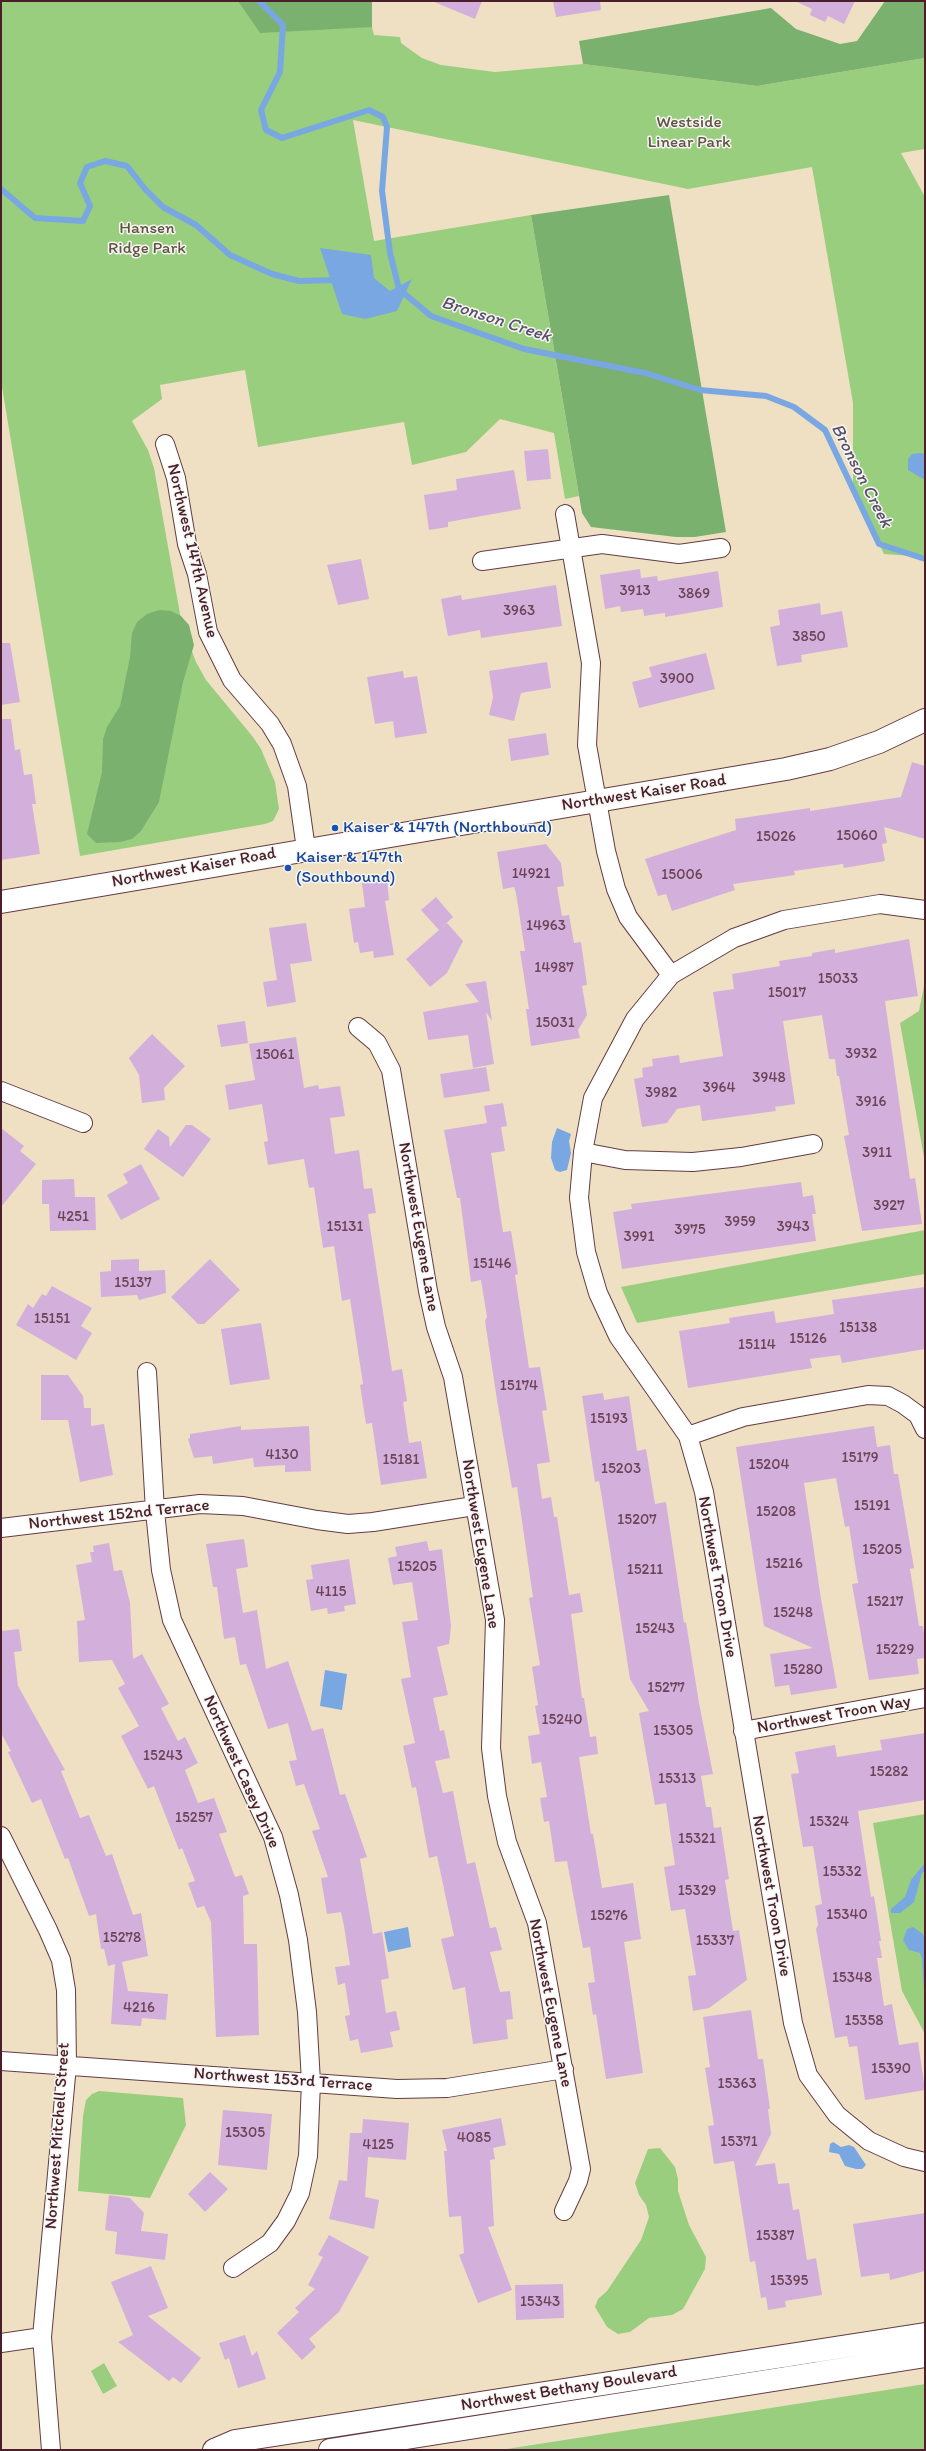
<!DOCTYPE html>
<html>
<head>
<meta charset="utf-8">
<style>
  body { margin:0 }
  #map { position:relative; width:926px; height:2451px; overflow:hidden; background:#efe0c3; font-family:Itim,sans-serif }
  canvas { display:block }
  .frame { position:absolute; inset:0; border:2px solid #4a1f2b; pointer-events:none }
</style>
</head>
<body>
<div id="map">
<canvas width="926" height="2451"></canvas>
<div class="frame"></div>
</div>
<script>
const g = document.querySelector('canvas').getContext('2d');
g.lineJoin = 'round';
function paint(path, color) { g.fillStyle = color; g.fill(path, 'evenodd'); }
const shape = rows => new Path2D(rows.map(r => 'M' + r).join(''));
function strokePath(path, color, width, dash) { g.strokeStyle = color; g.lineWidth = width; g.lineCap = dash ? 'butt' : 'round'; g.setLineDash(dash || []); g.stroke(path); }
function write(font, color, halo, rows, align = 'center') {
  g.font = font + ' Itim,sans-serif'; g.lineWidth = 3; g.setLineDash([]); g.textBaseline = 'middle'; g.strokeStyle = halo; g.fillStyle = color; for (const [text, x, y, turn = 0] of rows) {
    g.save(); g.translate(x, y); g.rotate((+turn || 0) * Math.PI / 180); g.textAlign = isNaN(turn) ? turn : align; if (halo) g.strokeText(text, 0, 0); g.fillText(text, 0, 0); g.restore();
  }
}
paint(shape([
  [1,1,333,1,337,23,372,27,374,35,400,37,401,43,422,58,441,65,495,72,583,64,757,86,925,58,925,149,901,153,925,197,925,557,884,554,853,489,853,403,812,167,688,189,353,120,374,241,531,215,579,496,565,499,554,433,500,419,466,452,412,465,404,422,258,447,245,370,160,385,162,399,132,421,148,450,154,468,182,625,196,662,206,680,253,737,261,749,275,782,279,809,273,821,265,824,80,856,1,381],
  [925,981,925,1163,900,1023,919,1011],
  [925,1230,925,1274,637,1323,621,1287],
  [925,1814,925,2034,902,1991,873,1823],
  [99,2091,183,2098,186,2125,150,2198,78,2191,83,2116,86,2100,92,2094],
  [660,2148,675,2167,678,2179,678,2191,689,2225,706,2257,705,2269,683,2309,672,2315,649,2318,630,2332,618,2334,607,2327,595,2307,598,2299,607,2291,641,2240,649,2217,646,2205,639,2195,635,2183,648,2149],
  [104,2363,117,2386,103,2394,91,2371],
  [925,2384,925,2450,500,2450]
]), '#9ace7f');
paint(shape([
  [238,1,372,1,372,27,260,33],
  [885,1,925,1,925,58,757,86,583,64,579,41,771,8,796,29,840,44,857,41],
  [669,195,726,532,695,537,676,537,591,527,582,513,531,215],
  [159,610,171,611,181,616,189,625,194,645,183,682,159,802,141,831,132,839,120,842,96,843,87,834,102,772,103,739,107,727,120,706,130,657,132,633,137,622,147,614]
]), '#7bb16e');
paint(shape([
  [320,248,371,255,374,278,390,291,412,279,397,311,365,319,342,314],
  [921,453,925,454,925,480,908,470,908,459,912,454],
  [557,1128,571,1134,569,1141,571,1153,567,1170,560,1172,555,1170,551,1158,552,1142],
  [325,1670,347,1674,342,1710,320,1706],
  [925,1863,925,1871,922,1873,914,1902,900,1913,891,1913,891,1909,905,1897,911,1880],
  [408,1927,411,1947,388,1952,384,1932],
  [913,1927,923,1934,925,1940,925,2004,922,1959,920,1953,909,1950,903,1940,907,1929],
  [833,2142,841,2147,849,2145,854,2147,866,2165,862,2169,856,2169,845,2166,839,2154,829,2152,830,2144]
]), '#78a7e2');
strokePath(shape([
  [259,1,283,25,280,72,261,110,266,130,282,138,369,110,383,117,387,127,382,191,390,253,399,289,431,316,524,349,645,373,700,390,766,396,794,407,825,430,879,544,925,559],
  [1,189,35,218,83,221,90,206,80,183,87,167,105,161,127,166,145,189,163,207,196,225,230,255,272,274,299,281,337,280]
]), '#78a7e2', 6);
paint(shape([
  [432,1,482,1,475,19],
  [553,1,600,1,601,10,556,17],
  [795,1,855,1,844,24,828,16,825,22,810,15,812,9],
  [548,449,551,479,527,481,524,451],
  [514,470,521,509,448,522,448,527,429,530,424,495,457,490,456,479],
  [361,559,369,599,338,605,327,565],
  [640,569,641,578,657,576,658,581,718,571,723,607,665,617,665,613,644,616,643,609,621,612,620,606,605,609,600,575],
  [556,585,562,626,481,638,480,630,448,636,441,599,461,595,462,600],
  [820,603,821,615,842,611,848,647,801,655,802,662,777,666,770,627,780,625,778,610],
  [1,643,10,643,20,702,1,705],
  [706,653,715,689,639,708,632,682,652,677,649,667],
  [547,662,551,688,521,693,514,721,489,715,493,697,489,671],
  [403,671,404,678,417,676,427,733,395,738,393,721,375,724,367,677],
  [1,719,11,719,15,750,20,749,24,775,32,774,36,804,32,804,40,854,1,860],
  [546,733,549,755,511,761,508,739],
  [912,762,925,766,925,839,884,827,887,843,882,844,885,861,844,868,843,864,794,871,795,875,733,884,735,890,672,911,666,894,658,896,645,859,736,830,735,819,810,808,810,811,901,797],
  [546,844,561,863,564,886,557,887,562,916,569,915,574,943,581,942,587,985,582,986,587,1015,578,1030,580,1038,531,1046,526,1009,529,1009,520,951,525,951,516,893,514,887,503,889,497,852],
  [387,880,389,900,385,901,394,955,374,958,373,951,360,953,358,942,354,943,349,909,365,907,362,883],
  [436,897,453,917,439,930,421,910],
  [306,923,312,961,290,964,296,1002,267,1007,263,982,277,980,269,928],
  [447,923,463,941,447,973,430,987,406,959],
  [909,939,918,996,885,1001,910,1179,915,1178,922,1224,862,1231,844,1136,849,1135,839,1076,837,1076,835,1059,829,1059,822,1015,783,1021,795,1104,775,1107,776,1111,702,1121,700,1105,677,1109,667,1123,642,1127,634,1079,643,1077,642,1068,653,1066,652,1059,679,1055,680,1063,723,1056,713,992,734,989,732,974,780,966,779,961,812,956,812,953,835,949,835,953],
  [486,981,492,1021,486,1012,494,1064,473,1068,468,1035,428,1040,423,1012,479,1002,465,984],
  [245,1021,248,1043,221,1047,217,1025],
  [152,1034,185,1066,164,1088,165,1100,142,1103,139,1075,129,1058],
  [296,1037,304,1088,318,1085,319,1089,340,1086,345,1116,330,1118,335,1154,359,1150,364,1189,372,1188,376,1213,368,1214,392,1371,402,1369,407,1401,403,1402,409,1443,421,1441,427,1478,381,1485,372,1423,366,1424,360,1385,363,1384,350,1299,342,1301,334,1246,323,1248,314,1187,309,1188,304,1159,268,1165,264,1142,268,1141,262,1104,229,1110,225,1085,255,1080,249,1044],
  [486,1067,490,1091,444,1098,440,1074],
  [503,1103,507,1126,501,1127,505,1151,491,1153,503,1232,511,1231,518,1274,515,1275,529,1368,540,1367,547,1410,542,1411,550,1462,537,1464,542,1499,551,1497,554,1517,557,1517,569,1595,580,1593,583,1612,571,1614,582,1698,584,1698,590,1737,596,1736,598,1754,579,1757,591,1834,593,1834,602,1888,633,1883,641,1939,624,1942,643,2073,606,2079,596,2014,593,2015,588,1983,595,1982,590,1947,583,1948,567,1861,555,1862,549,1821,544,1822,540,1798,547,1797,541,1762,532,1764,528,1736,540,1734,535,1706,538,1705,532,1667,540,1665,529,1598,533,1597,517,1487,512,1488,497,1400,485,1321,487,1317,481,1280,471,1282,460,1198,457,1198,444,1130,487,1123,484,1106],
  [186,1125,192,1125,211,1139,183,1177,144,1149,158,1129,169,1137,170,1147],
  [1,1128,24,1146,20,1151,36,1164,1,1207],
  [141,1164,160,1199,121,1220,107,1195,128,1183,123,1174],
  [74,1179,75,1197,95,1197,96,1230,50,1231,49,1204,42,1204,42,1180],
  [801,1182,803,1197,813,1195,816,1214,812,1214,816,1241,622,1269,613,1212,632,1209,631,1204],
  [139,1259,139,1271,165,1270,166,1293,139,1300,137,1295,101,1297,100,1272,111,1271,111,1260],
  [210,1259,240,1290,204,1324,198,1324,171,1297],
  [52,1286,92,1308,81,1326,92,1333,76,1360,16,1325,28,1304,33,1308,42,1294,46,1296],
  [925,1287,925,1349,842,1363,840,1355,810,1359,812,1368,688,1388,679,1331,730,1323,729,1318,774,1311,776,1323,834,1314,832,1300],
  [261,1323,270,1379,230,1385,221,1329],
  [41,1375,68,1375,83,1396,84,1408,91,1408,91,1426,104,1424,113,1475,80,1482,68,1420,41,1420],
  [603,1393,604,1400,629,1396,637,1451,646,1449,655,1504,666,1502,684,1623,686,1622,699,1703,713,1774,701,1776,706,1807,711,1807,714,1828,721,1827,729,1879,725,1880,733,1931,739,1930,747,1980,709,2008,693,2011,688,1976,696,1975,685,1909,671,1911,664,1867,675,1865,666,1803,655,1805,639,1713,649,1711,630,1679,602,1498,599,1481,595,1482,582,1396],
  [241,1426,241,1430,309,1426,311,1471,285,1472,285,1465,254,1467,253,1458,213,1464,212,1456,194,1458,188,1439,190,1438,190,1434],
  [874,1426,877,1447,890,1445,894,1474,898,1474,914,1568,910,1569,919,1626,923,1626,925,1641,925,1658,917,1659,919,1674,869,1680,852,1584,858,1583,849,1526,845,1527,836,1478,804,1483,821,1599,837,1688,791,1695,789,1685,775,1687,770,1654,813,1648,764,1626,736,1447],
  [244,1539,248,1567,236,1569,243,1613,257,1610,266,1669,288,1661,312,1731,323,1728,340,1795,345,1794,367,1857,360,1859,373,1934,382,1932,389,1978,381,1980,386,2013,396,2011,400,2030,390,2032,393,2047,361,2053,358,2039,350,2041,345,2016,350,2015,345,1983,338,1985,335,1967,350,1965,344,1926,341,1912,327,1914,321,1878,328,1877,312,1831,320,1829,304,1784,296,1786,289,1761,297,1760,288,1723,268,1729,246,1664,240,1665,235,1637,224,1639,217,1587,213,1587,206,1544],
  [427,1541,429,1551,442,1549,451,1626,449,1644,437,1647,448,1695,433,1698,440,1731,444,1730,450,1758,435,1761,443,1793,453,1791,467,1864,475,1862,490,1928,496,1927,502,1950,490,1952,500,1992,510,1991,513,2019,506,2020,508,2039,473,2044,465,1987,453,1990,441,1939,454,1936,437,1856,429,1858,416,1787,412,1788,403,1746,415,1743,401,1679,411,1677,402,1622,418,1620,412,1582,393,1585,388,1558,397,1556,395,1547],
  [109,1543,114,1571,122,1570,130,1603,133,1659,142,1654,169,1704,161,1708,178,1741,185,1737,198,1763,185,1770,198,1803,214,1798,227,1832,219,1834,235,1877,242,1875,249,1894,243,1896,244,1944,257,1944,259,2035,216,2037,211,1922,204,1906,197,1908,188,1883,195,1881,182,1848,179,1850,154,1786,148,1789,121,1736,139,1726,118,1688,125,1684,112,1660,79,1662,77,1621,85,1620,76,1565,92,1562,90,1552,94,1552,93,1546],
  [349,1559,356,1604,344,1606,345,1611,328,1614,327,1608,311,1611,306,1580,313,1579,311,1565],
  [19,1629,22,1651,14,1652,18,1686,65,1770,61,1771,80,1818,89,1815,106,1856,112,1854,133,1915,141,1913,148,1956,122,1962,128,1991,168,1994,166,2020,142,2018,141,2026,111,2024,115,1964,108,1966,104,1949,101,1949,96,1914,89,1916,68,1858,65,1859,41,1799,32,1803,8,1752,11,1751,1,1733,1,1631],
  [925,1733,925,1800,858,1811,871,1897,874,1896,881,1941,879,1941,882,1958,877,1958,884,2006,892,2004,899,2045,918,2042,925,2090,865,2100,857,2046,849,2047,847,2036,835,2038,816,1929,818,1925,815,1906,822,1904,813,1846,803,1847,791,1774,799,1773,795,1752,835,1745,837,1757,882,1750,880,1740],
  [751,2010,758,2059,763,2059,770,2109,768,2109,771,2134,755,2166,775,2163,778,2184,789,2183,793,2210,799,2209,807,2260,816,2258,822,2295,785,2301,786,2307,768,2310,766,2297,761,2298,755,2261,750,2262,734,2161,714,2164,708,2126,714,2125,705,2068,710,2067,703,2017],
  [223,2110,272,2114,267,2170,218,2165],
  [501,2118,506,2145,493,2148,495,2159,490,2160,494,2226,488,2227,512,2290,478,2303,459,2255,464,2253,461,2216,449,2217,444,2151,447,2151,442,2130],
  [363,2119,409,2123,406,2160,368,2157,365,2197,379,2200,374,2229,329,2219,339,2180,347,2181,350,2133,362,2133],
  [210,2172,228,2189,205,2212,188,2194],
  [109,2195,130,2198,144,2213,141,2231,168,2234,165,2260,115,2254,117,2232,105,2230],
  [925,2213,925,2271,890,2280,889,2273,861,2277,853,2224],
  [329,2235,369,2257,339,2312,309,2339,316,2347,302,2360,277,2333,299,2312,295,2308,315,2289,308,2285,323,2257,318,2255],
  [151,2266,168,2308,148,2316,201,2358,181,2383,173,2377,169,2381,118,2342,133,2335,111,2282],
  [563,2284,564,2318,516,2320,515,2285],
  [245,2335,252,2356,257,2351,266,2379,238,2388,229,2358,225,2360,219,2343]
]), '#d2b0db');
const minor = shape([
  [165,444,176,478,187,544,197,574,208,632,232,680,270,724,282,744,297,786,306,849],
  [565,514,591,663,587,745,606,851,616,889,628,917,671,975],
  [482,561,602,544,679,554,721,548],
  [925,910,880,904,784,920,734,938,671,975,635,1019,593,1098,583,1152,579,1198,586,1252,598,1293,618,1336,688,1436,704,1492,793,2023,808,2075,837,2115,869,2141,904,2157,925,2162],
  [358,1027,377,1043,391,1070,428,1291,436,1327,453,1377,495,1620,491,1748,497,1796,507,1842,537,1923,581,2169,578,2181,564,2211],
  [1,1091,83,1123],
  [583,1152,625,1160,693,1162,741,1157,813,1144],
  [147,1372,155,1511,161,1570,172,1620,273,1837,289,1895,298,1940,307,2012,311,2082,308,2156,300,2193,286,2221,270,2243,233,2268],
  [688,1436,743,1417,868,1395,888,1396,903,1404,918,1415,925,1429],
  [1,1528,200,1504,243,1506,317,1520,348,1524,373,1522,474,1506],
  [743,1731,925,1698],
  [1,1836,48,1930,61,1960,66,1990,67,2065,42,2337,51,2450],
  [1,2061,397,2089,447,2088,564,2069],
  [1,2343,42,2337]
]);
const secondary = shape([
  [1,902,786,769,830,759,879,742,925,720],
  [214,2450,235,2441,925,2334],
  [330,2450,925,2356]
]);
strokePath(minor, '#633c42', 20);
strokePath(secondary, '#633c42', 24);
strokePath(minor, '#fff', 18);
strokePath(secondary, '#fff', 22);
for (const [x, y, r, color] of [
  [335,828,4,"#1a4fb4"],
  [288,868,4,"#1a4fb4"]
]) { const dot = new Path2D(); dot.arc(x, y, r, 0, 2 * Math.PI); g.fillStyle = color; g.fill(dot); strokePath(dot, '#f6f6f2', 1.5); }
write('15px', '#6c4357', null, [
  ["3913",635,591],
  ["3869",694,594],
  ["3963",519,611],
  ["3850",809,637],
  ["3900",677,679],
  ["15060",857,836],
  ["15026",776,837],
  ["14921",531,874],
  ["15006",682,875],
  ["14963",546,926],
  ["14987",554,968],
  ["15033",838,979],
  ["15017",787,993],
  ["15031",555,1023],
  ["3932",861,1054],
  ["15061",275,1055],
  ["3948",769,1078],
  ["3964",719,1088],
  ["3982",661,1093],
  ["3916",871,1102],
  ["3911",877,1153],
  ["3927",889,1206],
  ["4251",73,1217],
  ["3959",740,1222],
  ["15131",345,1227],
  ["3943",793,1227],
  ["3975",690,1230],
  ["3991",639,1237],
  ["15146",492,1264],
  ["15137",133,1283],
  ["15151",52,1319],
  ["15138",858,1328],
  ["15126",808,1339],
  ["15114",757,1345],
  ["15174",519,1386],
  ["15193",609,1419],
  ["4130",282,1455],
  ["15179",860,1458],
  ["15181",401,1460],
  ["15204",769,1465],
  ["15203",621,1469],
  ["15191",872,1506],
  ["15208",776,1512],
  ["15207",637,1520],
  ["15205",882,1550],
  ["15216",784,1564],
  ["15205",417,1567],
  ["15211",645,1570],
  ["4115",331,1592],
  ["15217",885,1602],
  ["15248",793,1613],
  ["15243",655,1629],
  ["15229",895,1650],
  ["15280",803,1670],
  ["15277",666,1688],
  ["15240",562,1720],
  ["15305",673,1731],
  ["15243",163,1756],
  ["15282",889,1772],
  ["15313",677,1779],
  ["15257",194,1818],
  ["15324",829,1822],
  ["15321",697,1839],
  ["15332",842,1872],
  ["15329",697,1891],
  ["15340",847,1915],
  ["15276",609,1916],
  ["15278",122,1938],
  ["15337",715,1941],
  ["15348",852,1978],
  ["4216",139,2008],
  ["15358",864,2021],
  ["15390",891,2069],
  ["15363",737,2084],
  ["15305",245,2133],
  ["4085",474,2138],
  ["15371",739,2142],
  ["4125",378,2145],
  ["15387",775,2236],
  ["15395",789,2281],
  ["15343",540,2302]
]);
write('17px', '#625444', '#f6f6f2', [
  ["Westside",689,123],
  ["Linear Park",689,143],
  ["Hansen",147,229],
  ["Ridge Park",147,249]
]);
write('17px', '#4a1f2b', '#f6f6f2', [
  ["Northwest 147th Avenue",192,551,77],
  ["Northwest Kaiser Road",644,793,-9],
  ["Northwest Kaiser Road",194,868,-10],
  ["Northwest Eugene Lane",418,1227,80],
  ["Northwest 152nd Terrace",119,1515,-6],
  ["Northwest Eugene Lane",480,1544,81],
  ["Northwest Troon Drive",717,1577,80],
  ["Northwest Troon Way",834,1715,-10],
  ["Northwest Casey Drive",241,1772,66],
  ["Northwest Troon Drive",771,1896,80],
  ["Northwest Eugene Lane",550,2003,79],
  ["Northwest 153rd Terrace",283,2080,4],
  ["Northwest Mitchell Street",58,2136,-86],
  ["Northwest Bethany Boulevard",569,2389,-9]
]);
write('17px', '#164399', '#f6f6f2', [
  ["Kaiser & 147th (Northbound)",343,828],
  ["Kaiser & 147th",296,858],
  ["(Southbound)",296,878]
], 'left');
write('italic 18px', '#5a4f6b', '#f6f6f2', [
  ["Bronson Creek",496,320,18],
  ["Bronson Creek",861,476,63]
]);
</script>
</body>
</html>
